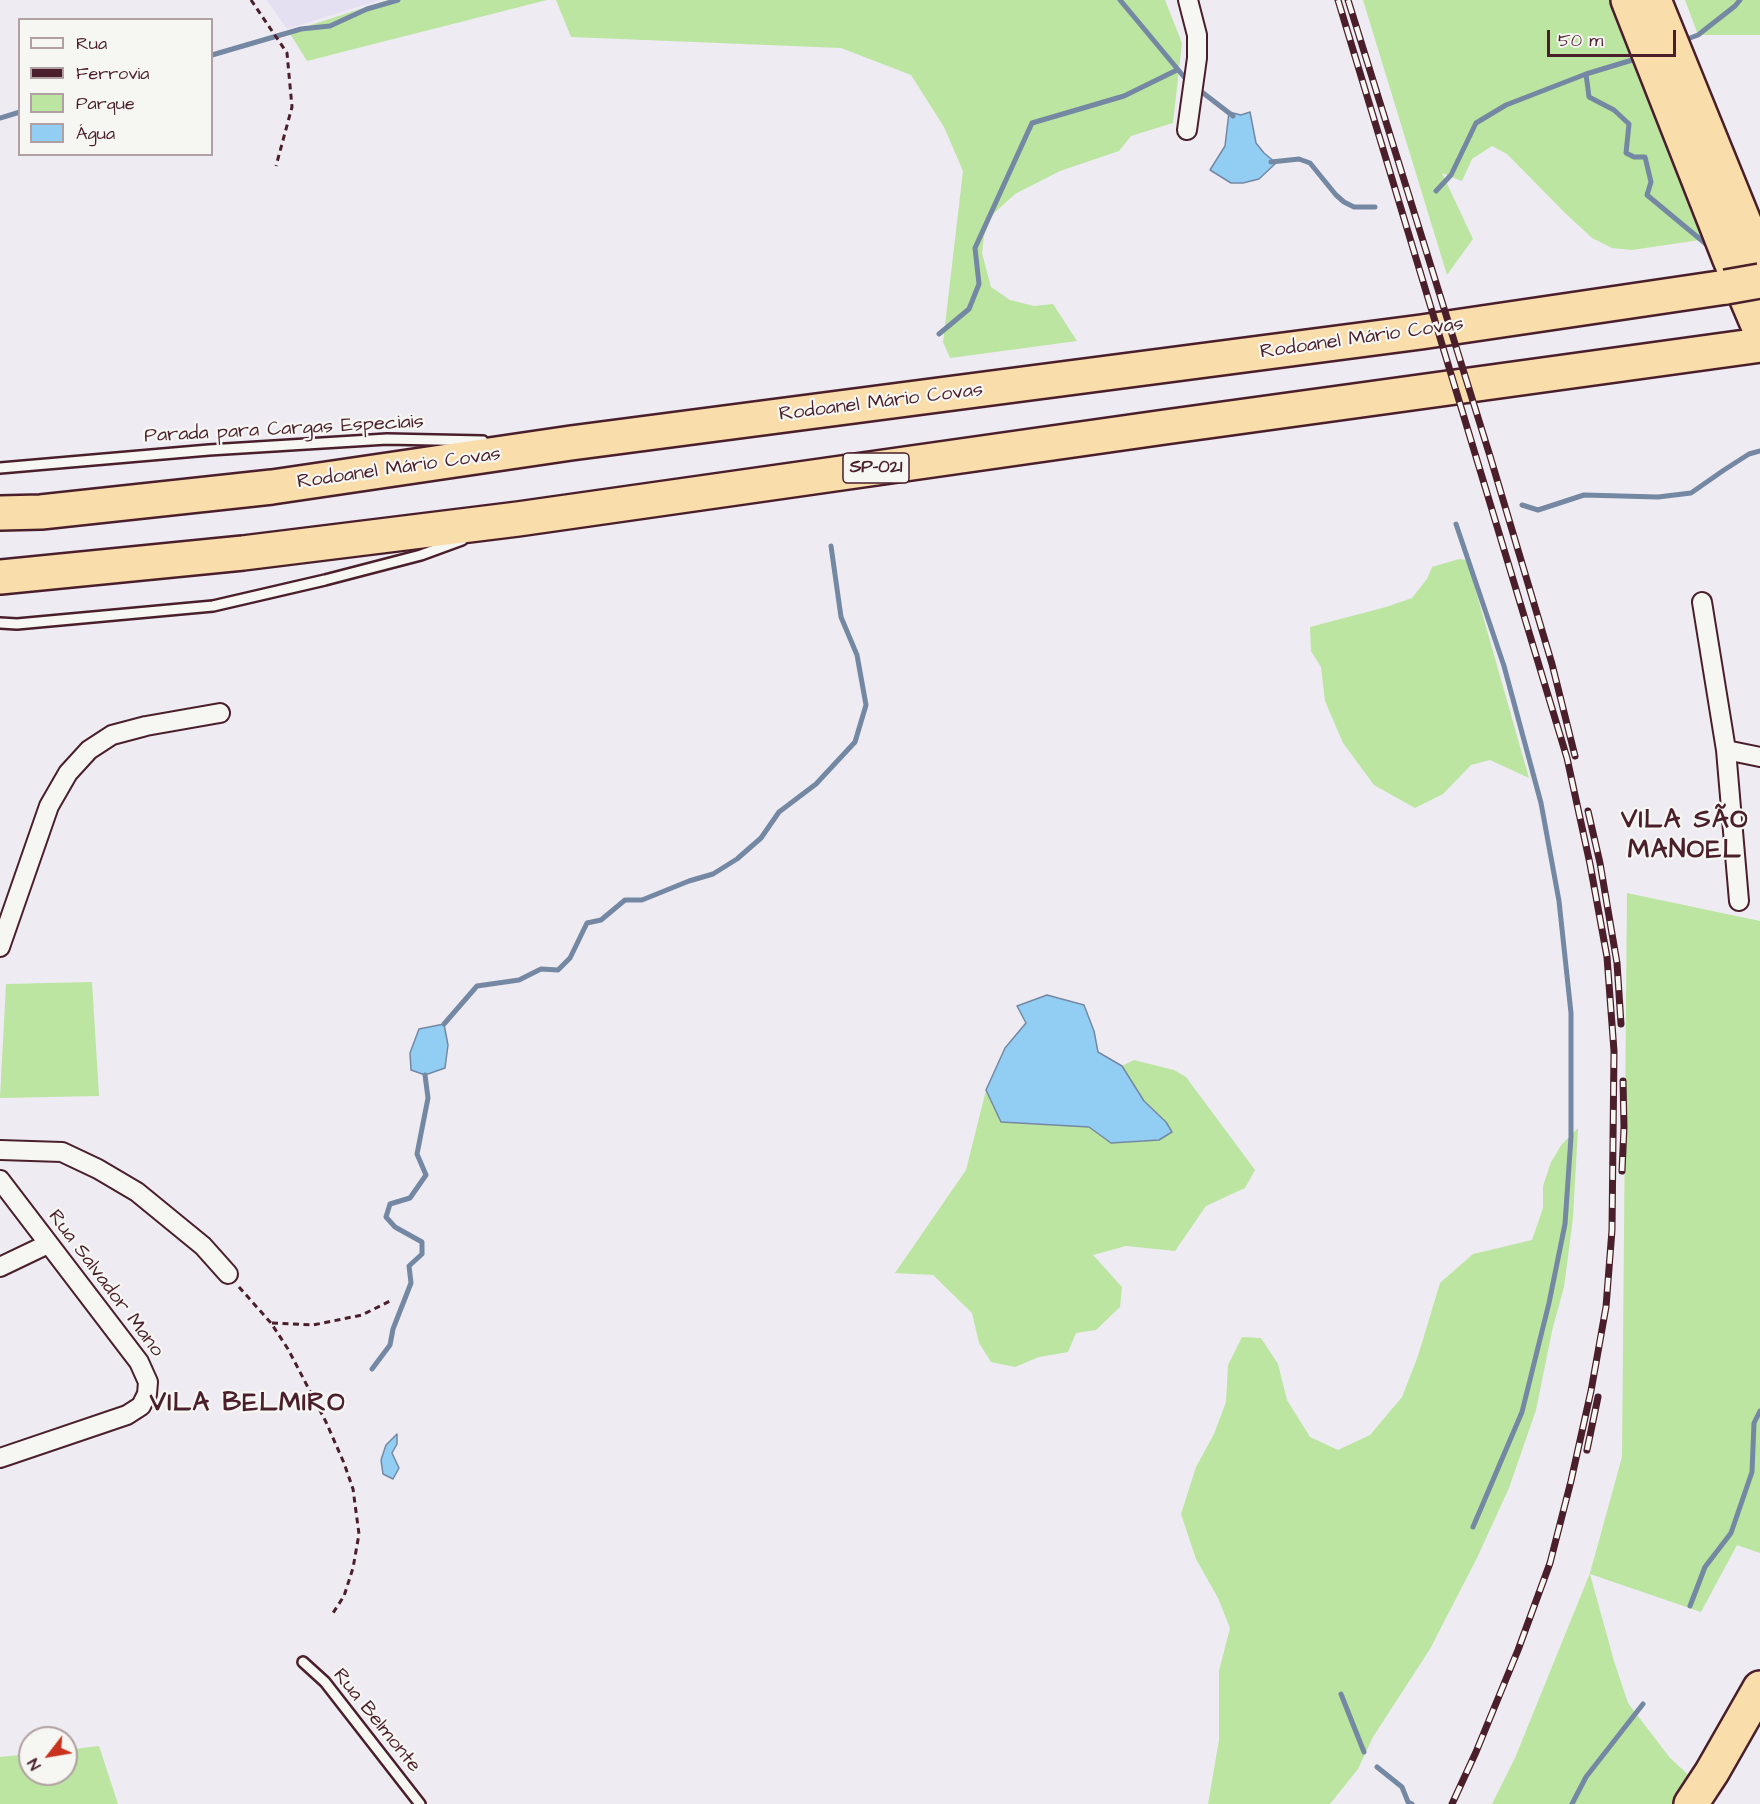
<!DOCTYPE html>
<html>
<head>
<meta charset="utf-8">
<style>
  body { margin:0 }
  #map { position:relative; width:1760px; height:1804px; overflow:hidden; background:#eeecf2; font-family:"Architects Daughter",sans-serif }
  canvas { display:block }
  .legend { position:absolute; left:18px; top:18px; width:195px; height:138px; box-sizing:border-box; background:#f6f6f2; border:2px solid #b1a0a2; margin:0; padding:8px 10px; list-style:none; font-size:18px; color:#4a1f2b }
  .legend li { display:flex; align-items:center; gap:12px; height:30px }
  .legend b { width:30px; border:2px solid #b1a0a2 }
  .north { position:absolute; left:18px; top:1726px; width:60px; height:60px; box-sizing:border-box; background:#f6f6f2; border:2px solid #b1a0a2; border-radius:50%; rotate:239deg; font-size:16px; font-weight:700; line-height:24px; text-align:center; color:#4a1f2b }
  .north::after { content:''; display:block; margin:auto; width:21px; height:27px; background:#c8321e; clip-path:polygon(50% 0,100% 100%,50% 72%,0 100%) }
  .scale { position:absolute; left:1547px; top:30px; width:129px; height:27px; box-sizing:border-box; border:3px solid #4a1f2b; border-top:0; padding-left:8px; font-size:18px; line-height:21px; white-space:nowrap; color:#4a1f2b; -webkit-text-stroke:4px #f6f6f2; paint-order:stroke }
</style>
</head>
<body>
<div id="map">
<canvas width="1760" height="1804"></canvas>
<ul class="legend">
<li><b style="height:8px;background:#f6f6f2"></b>Rua</li>
<li><b style="height:8px;background:#4a1f2b"></b>Ferrovia</li>
<li><b style="height:16px;background:#bbe5a1"></b>Parque</li>
<li><b style="height:16px;background:#92cef3"></b>Água</li>
</ul>
<div class="north">N</div>
<div class="scale">50 m</div>
</div>
<script>
const g = document.querySelector('canvas').getContext('2d');
g.lineJoin = 'round';
function paint(path, color) { g.fillStyle = color; g.fill(path, 'evenodd'); }
const shape = rows => new Path2D(rows.map(r => 'M' + r).join(''));
function strokePath(path, color, width, dash) { g.strokeStyle = color; g.lineWidth = width; g.lineCap = dash ? 'butt' : 'round'; g.setLineDash(dash || []); g.stroke(path); }
function write(font, color, halo, rows, align = 'center') {
  g.font = font + ' "Architects Daughter",sans-serif'; g.lineWidth = 4.5; g.setLineDash([]); g.textBaseline = 'middle'; g.strokeStyle = halo; g.fillStyle = color; for (const [text, x, y, turn = 0] of rows) {
    g.save(); g.translate(x, y); g.rotate((+turn || 0) * Math.PI / 180); g.textAlign = isNaN(turn) ? turn : align; if (halo) g.strokeText(text, 0, 0); g.fillText(text, 0, 0); g.restore();
  }
}
paint(shape([
  [267,0,380,0,287,29]
]), '#e5dff2');
paint(shape([
  [388,0,547,0,307,61,289,32],
  [556,0,1165,0,1182,43,1173,123,1131,136,1119,151,1060,171,1015,194,992,215,984,236,982,253,991,287,1010,300,1034,306,1053,304,1077,341,950,358,943,342,963,171,944,127,911,75,841,48,571,37],
  [1363,0,1618,0,1713,238,1632,250,1612,248,1592,238,1565,213,1507,154,1492,146,1472,159,1462,181,1442,173,1473,239,1447,275],
  [1685,0,1760,0,1760,35,1698,35],
  [1459,559,1467,560,1529,778,1490,760,1471,765,1443,794,1415,808,1374,785,1343,743,1325,701,1321,667,1311,651,1310,627,1386,607,1412,598,1427,579,1432,567],
  [1627,893,1760,921,1760,1553,1737,1545,1701,1612,1590,1574,1614,1661,1628,1703,1670,1758,1694,1780,1677,1804,1492,1804,1515,1758,1590,1573,1622,1457],
  [92,982,99,1096,0,1098,6,984],
  [1134,1060,1174,1070,1186,1077,1255,1170,1245,1188,1206,1206,1175,1251,1126,1246,1093,1255,1122,1287,1120,1307,1096,1330,1076,1333,1068,1352,1039,1357,1015,1367,991,1362,979,1343,972,1313,933,1275,895,1273,966,1170,986,1090,1001,1122,1089,1127,1111,1143,1166,1122,1144,1101,1122,1066],
  [1578,1128,1573,1218,1564,1287,1552,1331,1536,1410,1509,1488,1477,1558,1430,1649,1373,1737,1358,1769,1330,1804,1208,1804,1219,1740,1219,1671,1230,1628,1218,1598,1196,1559,1181,1514,1196,1467,1214,1434,1226,1402,1228,1365,1242,1337,1261,1338,1278,1364,1287,1400,1310,1437,1338,1450,1370,1435,1402,1397,1418,1356,1440,1283,1473,1254,1532,1240,1543,1208,1543,1186,1551,1162,1562,1144],
  [99,1746,118,1804,0,1804,0,1757,30,1754,30,1774,66,1774,66,1750]
]), '#bbe5a1');
const water = shape([
  [1229,112,1241,115,1250,112,1256,143,1264,153,1276,163,1259,179,1243,183,1231,183,1210,170,1225,146,1229,112],
  [1047,995,1084,1005,1094,1031,1098,1052,1122,1066,1144,1101,1166,1122,1172,1132,1159,1140,1111,1143,1089,1127,1001,1122,986,1090,1005,1048,1026,1023,1017,1006,1047,995],
  [444,1024,448,1045,445,1068,425,1075,411,1070,410,1053,419,1029,444,1024],
  [397,1434,397,1444,392,1453,399,1468,393,1479,383,1474,381,1460,386,1445,397,1434]
]);
paint(water, '#92cef3');
strokePath(water, '#7588a3', 1.5);
strokePath(shape([
  [1120,0,1190,84],
  [1690,38,1698,35,1735,6,1740,0],
  [212,55,301,29,330,26,367,9,398,0],
  [1586,74,1589,97,1614,110,1629,124,1626,153,1634,157,1645,157,1651,182,1647,195,1712,249],
  [1198,89,1233,116],
  [0,118,20,112],
  [1271,162,1299,159,1310,163,1336,195,1344,202,1354,207,1375,207],
  [1436,191,1451,175,1476,123,1506,105,1586,74,1639,58],
  [939,334,969,309,979,284,975,248,1032,123,1124,96,1177,70],
  [1522,505,1538,510,1584,495,1658,497,1691,493,1724,470,1749,454,1760,451],
  [1456,524,1504,666,1541,803,1559,901,1571,1013,1571,1137,1565,1224,1549,1303,1522,1412,1473,1527],
  [444,1024,477,986,519,980,541,969,558,970,570,958,587,923,601,920,625,900,642,900,689,881,713,874,737,859,761,838,779,812,816,784,855,742,866,705,857,655,841,617,831,546],
  [372,1369,390,1345,393,1329,411,1283,409,1266,422,1254,422,1242,395,1227,386,1217,390,1204,410,1198,426,1175,417,1154,428,1098,425,1075],
  [1690,1606,1705,1567,1731,1533,1752,1472,1754,1423,1760,1411],
  [1341,1694,1364,1752],
  [1377,1767,1402,1787,1408,1802,1412,1804],
  [1572,1804,1586,1777,1643,1704]
]), '#7588a3', 5);
const lane = shape([
  [0,468,209,450,387,439,483,441],
  [0,623,17,624,213,606,325,580,421,555,462,540],
  [303,1662,325,1682,420,1804]
]);
const street = shape([
  [1187,130,1197,58,1197,35,1188,0],
  [1702,602,1726,750,1739,901],
  [1726,750,1760,757],
  [0,947,49,806,68,773,89,750,112,735,146,726,220,713],
  [0,1150,62,1152,98,1169,137,1192,203,1246,228,1274],
  [0,1180,139,1362,148,1382,147,1394,141,1406,127,1415,0,1458],
  [0,1267,48,1244]
]);
const highway = shape([
  [1628,0,1729,257,1760,330],
  [1654,0,1760,261],
  [0,513,41,512,272,487,571,443,1421,332,1726,287],
  [0,577,243,553,518,519,1165,427,1760,345],
  [1691,1804,1712,1772,1760,1688]
]);
strokePath(lane, '#4a1f2b', 14);
strokePath(street, '#4a1f2b', 22);
strokePath(highway, '#4a1f2b', 38);
strokePath(shape([
  [251,0,287,53,292,107,276,166],
  [239,1287,271,1323,288,1349,326,1422,344,1463,353,1489,359,1534,353,1568,344,1596,333,1613],
  [272,1323,313,1325,362,1315,392,1300]
]), '#4a1f2b', 3, [6, 4.5]);
strokePath(lane, '#f6f6f2', 9);
strokePath(street, '#f6f6f2', 18);
strokePath(highway, '#f9deab', 33);
const rail = shape([
  [1338,0,1567,758,1590,864,1607,957,1614,1051,1612,1230,1606,1307,1591,1391,1571,1481,1550,1563,1518,1650,1476,1752,1452,1804],
  [1348,0,1490,456,1552,664,1575,756],
  [1588,811,1600,863,1617,963,1621,1024],
  [1622,1171,1624,1127,1623,1081],
  [1587,1450,1598,1397]
]);
strokePath(rail, '#4a1f2b', 7);
strokePath(rail, '#f6f6f2', 4.5, [14]);
const highwayBridge = shape([
  [1726,287,1760,281]
]);
strokePath(highwayBridge, '#4a1f2b', 38, []);
strokePath(highwayBridge, '#f9deab', 33);
for (const [x, y, w] of [
  [876,468,66]
]) { const box = new Path2D(); box.roundRect(x - w / 2, y - 15, w, 30, 4.5); g.fillStyle = '#f6f6f2'; g.fill(box); strokePath(box, '#4a1f2b', 1.5); }
write('bold 18px', '#4a1f2b', null, [
  ["SP-021",876,468]
]);
write('20px', '#4a1f2b', '#f6f6f2', [
  ["Rodoanel Mário Covas",1362,339,-8],
  ["Rodoanel Mário Covas",881,403,-7],
  ["Parada para Cargas Especiais",284,430,-3],
  ["Rodoanel Mário Covas",399,469,-8],
  ["Rua Salvador Mano",105,1284,53],
  ["Rua Belmonte",376,1721,51]
]);
g.letterSpacing = '1.5px';
write('bold 26px', '#4a1f2b', '#f6f6f2', [
  ["VILA SÃO",1685,822],
  ["MANOEL",1685,852],
  ["VILA BELMIRO",248,1405]
]);
g.letterSpacing = '0px';
</script>
</body>
</html>
